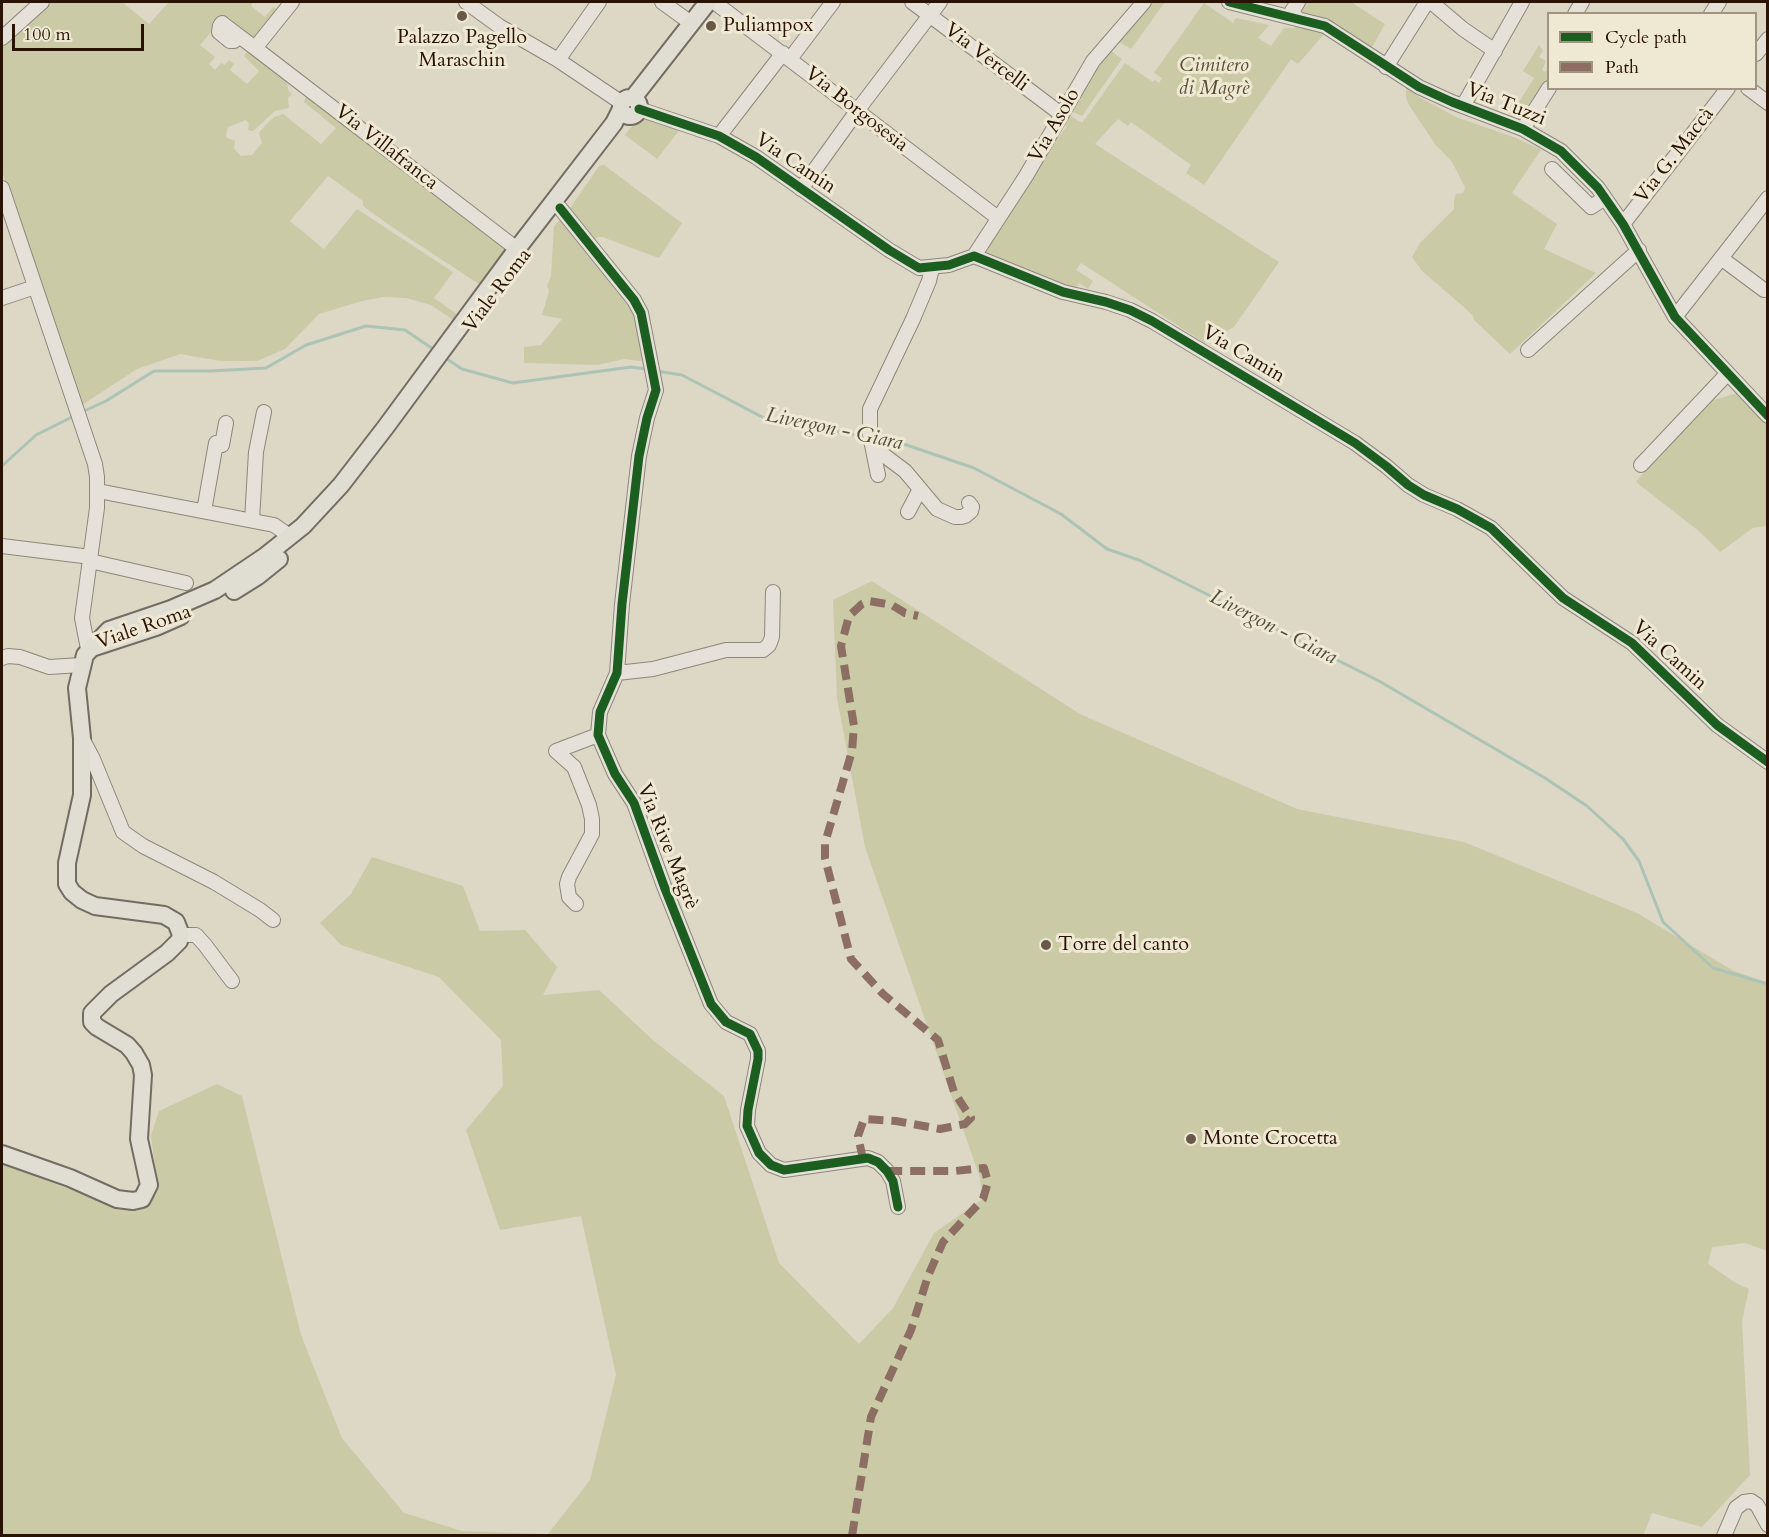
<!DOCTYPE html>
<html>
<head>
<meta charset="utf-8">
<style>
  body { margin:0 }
  #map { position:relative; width:1769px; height:1537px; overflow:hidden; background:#ddd7c6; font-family:Cardo,serif }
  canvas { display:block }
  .frame { position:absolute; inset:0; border:3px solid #291304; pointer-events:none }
  .legend { position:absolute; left:1547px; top:12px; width:210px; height:78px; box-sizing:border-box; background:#efe8d3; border:2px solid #a09380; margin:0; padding:8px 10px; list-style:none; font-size:18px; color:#291304 }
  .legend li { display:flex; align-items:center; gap:12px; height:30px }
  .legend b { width:30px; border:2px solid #a09380 }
  .scale { position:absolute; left:12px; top:24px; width:132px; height:27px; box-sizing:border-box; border:3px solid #291304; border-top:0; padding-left:8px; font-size:18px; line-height:21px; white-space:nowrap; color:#291304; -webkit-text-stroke:4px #efe8d3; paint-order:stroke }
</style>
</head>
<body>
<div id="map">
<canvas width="1769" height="1537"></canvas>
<div class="frame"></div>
<ul class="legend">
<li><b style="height:8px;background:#1b5e20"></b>Cycle path</li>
<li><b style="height:8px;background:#8d6e63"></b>Path</li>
</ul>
<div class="scale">100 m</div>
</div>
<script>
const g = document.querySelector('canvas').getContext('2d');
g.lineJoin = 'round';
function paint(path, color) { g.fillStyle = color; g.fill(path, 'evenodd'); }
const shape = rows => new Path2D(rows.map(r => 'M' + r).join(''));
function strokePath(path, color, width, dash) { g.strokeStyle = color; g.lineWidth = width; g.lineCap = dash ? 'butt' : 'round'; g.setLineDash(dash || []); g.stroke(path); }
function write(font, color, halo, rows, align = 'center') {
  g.font = font + ' Cardo,serif'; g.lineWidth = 6; g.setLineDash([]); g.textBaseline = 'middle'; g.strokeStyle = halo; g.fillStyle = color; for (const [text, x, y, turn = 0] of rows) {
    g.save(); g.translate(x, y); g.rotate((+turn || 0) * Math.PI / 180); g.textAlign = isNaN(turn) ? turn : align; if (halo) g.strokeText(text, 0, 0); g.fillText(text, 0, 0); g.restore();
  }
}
paint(shape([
  [52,2,122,2,149,24,169,2,253,2,251,6,265,17,273,7,278,11,256,38,252,37,225,16,200,45,215,57,209,64,215,70,221,63,225,65,229,60,234,64,230,70,247,84,259,71,244,56,248,51,287,80,288,90,292,94,288,98,289,108,275,111,253,131,248,130,249,124,246,120,228,127,226,135,227,138,235,141,234,148,236,151,241,156,252,155,262,143,259,133,261,130,274,117,283,114,321,144,336,128,304,102,306,96,309,96,505,248,505,250,479,284,392,227,363,206,363,201,328,176,290,221,324,249,357,209,453,272,434,298,458,315,455,321,431,305,406,298,384,297,362,301,319,314,285,349,257,361,220,361,180,354,137,369,79,407,2,171,2,47],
  [1154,2,1165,2,1131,49,1119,42,1134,21],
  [1304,2,1351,2,1385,24,1371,49,1302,13],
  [1204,3,1233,23,1236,18,1269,25,1258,38,1271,46,1284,28,1295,28,1297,23,1326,32,1298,64,1291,59,1204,185,1186,173,1191,165,1131,122,1128,126,1118,119,1095,144,1279,262,1234,327,1205,343,1081,263,1076,270,1093,281,1088,289,1079,283,1073,292,982,253,1030,176,1067,126,1064,124,1069,115,1082,123,1125,63,1153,82,1155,80,1159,83,1162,78,1154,73],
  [1539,45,1543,51,1539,57,1546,61,1542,70,1545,72,1548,70,1548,82,1522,121,1509,118,1534,78,1523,71],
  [1110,50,1122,59,1082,116,1073,112,1091,78],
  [1406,88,1421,98,1456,117,1516,138,1541,150,1512,193,1557,224,1544,249,1596,273,1510,354,1474,320,1473,316,1466,309,1422,271,1412,257,1420,243,1454,209,1454,199,1456,194,1463,193,1465,187,1452,162,1435,144,1409,105,1406,98],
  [642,116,681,128,657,159,625,135,639,117],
  [604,165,682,223,659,258,602,237,598,237,592,243,568,211,595,172,599,166],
  [561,219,636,311,649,362,624,359,598,365,524,363,524,347,541,345,562,319,542,315,549,291,547,286,551,276,554,226],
  [1741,392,1767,421,1767,526,1753,528,1720,552,1700,532,1636,482,1667,444,1707,402],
  [872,581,1080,714,1297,809,1464,842,1637,913,1732,970,1767,983,1767,1251,1745,1243,1712,1247,1708,1264,1734,1282,1749,1289,1742,1321,1750,1475,1702,1527,1652,1513,1643,1536,2,1536,2,1163,63,1187,112,1202,138,1205,158,1191,151,1135,159,1111,217,1084,242,1096,301,1335,342,1438,404,1513,462,1531,548,1534,590,1480,616,1375,581,1216,500,1230,466,1130,503,1086,501,1040,439,977,341,945,320,923,351,894,372,857,463,886,480,931,525,930,557,967,543,995,599,990,654,1041,724,1096,779,1263,859,1344,893,1308,934,1233,983,1199,980,1178,865,847,837,698,833,600]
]), '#cacaa7');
strokePath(shape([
  [444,357,462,369,513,383,631,367,646,369],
  [656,371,682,375,766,419,868,437],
  [82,412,106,401,154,371,211,371,266,368,306,345,366,326,405,330,436,351],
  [874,437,892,440,974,468,1061,514,1107,549,1139,560,1379,681,1545,778,1587,806,1623,839,1639,861,1663,922,1713,968,1768,984],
  [2,466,36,435,74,416]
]), '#acc3b5', 3);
const minor = shape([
  [466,2,499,26,558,60,622,103],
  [662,2,691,23],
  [714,2,998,218],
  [912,2,1061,114],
  [1229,2,1325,26,1419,87,1452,102,1523,129,1561,151,1598,188,1623,224,1675,317,1768,416],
  [1431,2,1463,29,1495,51],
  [1575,14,1582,2],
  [1711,14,1719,2],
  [1296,17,1292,11,1298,2],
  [239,36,234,41,230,41,219,32,220,26,222,23,239,36,255,48,517,249],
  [2,38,42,2],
  [255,48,292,2],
  [1756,54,1768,39],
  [790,59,833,2],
  [558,60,599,2],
  [1386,67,1427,2],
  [1748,88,1768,103],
  [1463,106,1522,2],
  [639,109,719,136,756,157,889,250,919,268,949,265,974,256,1063,292,1106,302,1130,310,1152,321,1355,443,1386,466,1408,485,1424,495,1457,509,1491,528,1563,598,1632,643,1717,725,1768,762],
  [1523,129,1549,88],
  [719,136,783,53],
  [1552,169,1591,207,1605,198],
  [2,188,95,464,97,477,97,508,82,618,88,649],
  [801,189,857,111,940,2],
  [560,208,634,300,641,313,656,390,647,418,639,456,622,604,617,673,600,712,598,735,615,774,634,803,664,886,711,1004,726,1022,750,1034,758,1051,758,1059,748,1110,747,1126,759,1153,771,1165,784,1170,868,1158,878,1162,887,1171,893,1181,898,1207],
  [1623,224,1728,88],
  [974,256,1026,176,1093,61,1144,2],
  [1721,258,1764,290],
  [2,298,35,287],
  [1675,317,1768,198],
  [1528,350,1639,250],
  [871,442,877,450,905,471,937,509,955,517,961,517,965,516,971,511,972,507,969,503],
  [1641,465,1727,374],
  [878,475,870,435,870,409,913,319,929,281,932,268],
  [98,491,274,525,284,532,287,538],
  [204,511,216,443,222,445,226,423],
  [908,512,920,489],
  [252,520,256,452,264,412],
  [2,546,91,557],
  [90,561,186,583],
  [2,658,8,656,20,657,49,667,81,665],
  [617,673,653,669,726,650,763,650,769,645,772,637,773,592],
  [82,738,93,759,123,832,143,846,214,882,260,910,273,920],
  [576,904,569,897,567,884,569,877,592,834,592,819,589,805,574,767,556,751,598,735],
  [181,935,196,935,205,945,232,981],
  [1724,1536,1736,1508,1744,1502,1751,1501,1757,1505,1768,1525]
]);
const major = shape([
  '621 107a9 9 0 1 1 18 0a9 9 0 1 1-18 0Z',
  [633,98,708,2],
  [234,591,258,576,279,559],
  [95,647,156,627,181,616],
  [2,1154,70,1178,117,1199,133,1201,142,1199,149,1185,139,1139,143,1075,141,1065,134,1053,127,1045,97,1027,92,1022,92,1013,111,994,167,953,179,941,181,935,176,922,164,915,95,906,82,900,72,892,67,884,67,863,82,795,82,738,77,688,85,655,109,630,171,609,215,590,264,557,303,526,341,485,385,428,517,249,614,123,621,109]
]);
strokePath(minor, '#8d877b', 16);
strokePath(major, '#736c62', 20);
strokePath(minor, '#e5e1d9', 14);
strokePath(major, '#e0ddd3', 16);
strokePath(shape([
  [863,1159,858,1136,864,1119,896,1121,940,1129,965,1124,971,1118,954,1092,938,1040,883,994,851,959,825,858,825,843,852,751,854,726,841,646,849,616,862,604,869,601,892,605,905,613,918,616],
  [852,1536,871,1417,911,1330,928,1276,943,1242,983,1199,988,1182,984,1168,955,1171,887,1171]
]), '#8d6e63', 8, [15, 8]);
strokePath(shape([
  [1229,2,1325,26,1419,87,1452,102,1523,129,1561,151,1598,188,1623,224,1675,317,1768,416],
  [639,109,719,136,756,157,889,250,919,268,949,265,974,256,1063,292,1106,302,1130,310,1152,321,1355,443,1386,466,1408,485,1424,495,1457,509,1491,528,1563,598,1632,643,1717,725,1768,762],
  [560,208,634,300,641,313,656,390,647,418,639,456,622,604,617,673,600,712,598,735,615,774,634,803,664,886,711,1004,726,1022,750,1034,758,1051,758,1059,748,1110,747,1126,759,1153,771,1165,784,1170,868,1158,878,1162,887,1171,893,1181,898,1207]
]), '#1b5e20', 9);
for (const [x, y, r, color] of [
  [462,16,6,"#685848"],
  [711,26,6,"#685848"],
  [1046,945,6,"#685848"],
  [1191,1139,6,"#685848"]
]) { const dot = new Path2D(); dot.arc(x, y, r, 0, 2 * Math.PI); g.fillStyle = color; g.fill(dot); strokePath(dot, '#efe8d3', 2); }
write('20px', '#291304', '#efe8d3', [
  ["Puliampox",723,26],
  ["Palazzo Pagello",462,38,"center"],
  ["Maraschin",462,61,"center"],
  ["Torre del canto",1058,945],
  ["Monte Crocetta",1203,1139]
], 'left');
write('20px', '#291304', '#efe8d3', [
  ["Via Vercelli",986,58,37],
  ["Via Tuzzi",1506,105,22],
  ["Via Borgosesia",856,110,38],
  ["Via Asolo",1055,126,-60],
  ["Via Villafranca",386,148,38],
  ["Via G. Maccà",1675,156,-52],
  ["Via Camin",795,164,34],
  ["Viale Roma",498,291,-53],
  ["Via Camin",1243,355,31],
  ["Viale Roma",144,628,-19],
  ["Via Camin",1669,656,42],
  ["Via Rive Magrè",667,847,68]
]);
write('italic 20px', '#5c4f34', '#efe8d3', [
  ["Cimitero",1214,66],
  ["di Magrè",1214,89]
]);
write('italic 21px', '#504e40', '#efe8d3', [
  ["Livergon - Giara",834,430,12],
  ["Livergon - Giara",1273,628,27]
]);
</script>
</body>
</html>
